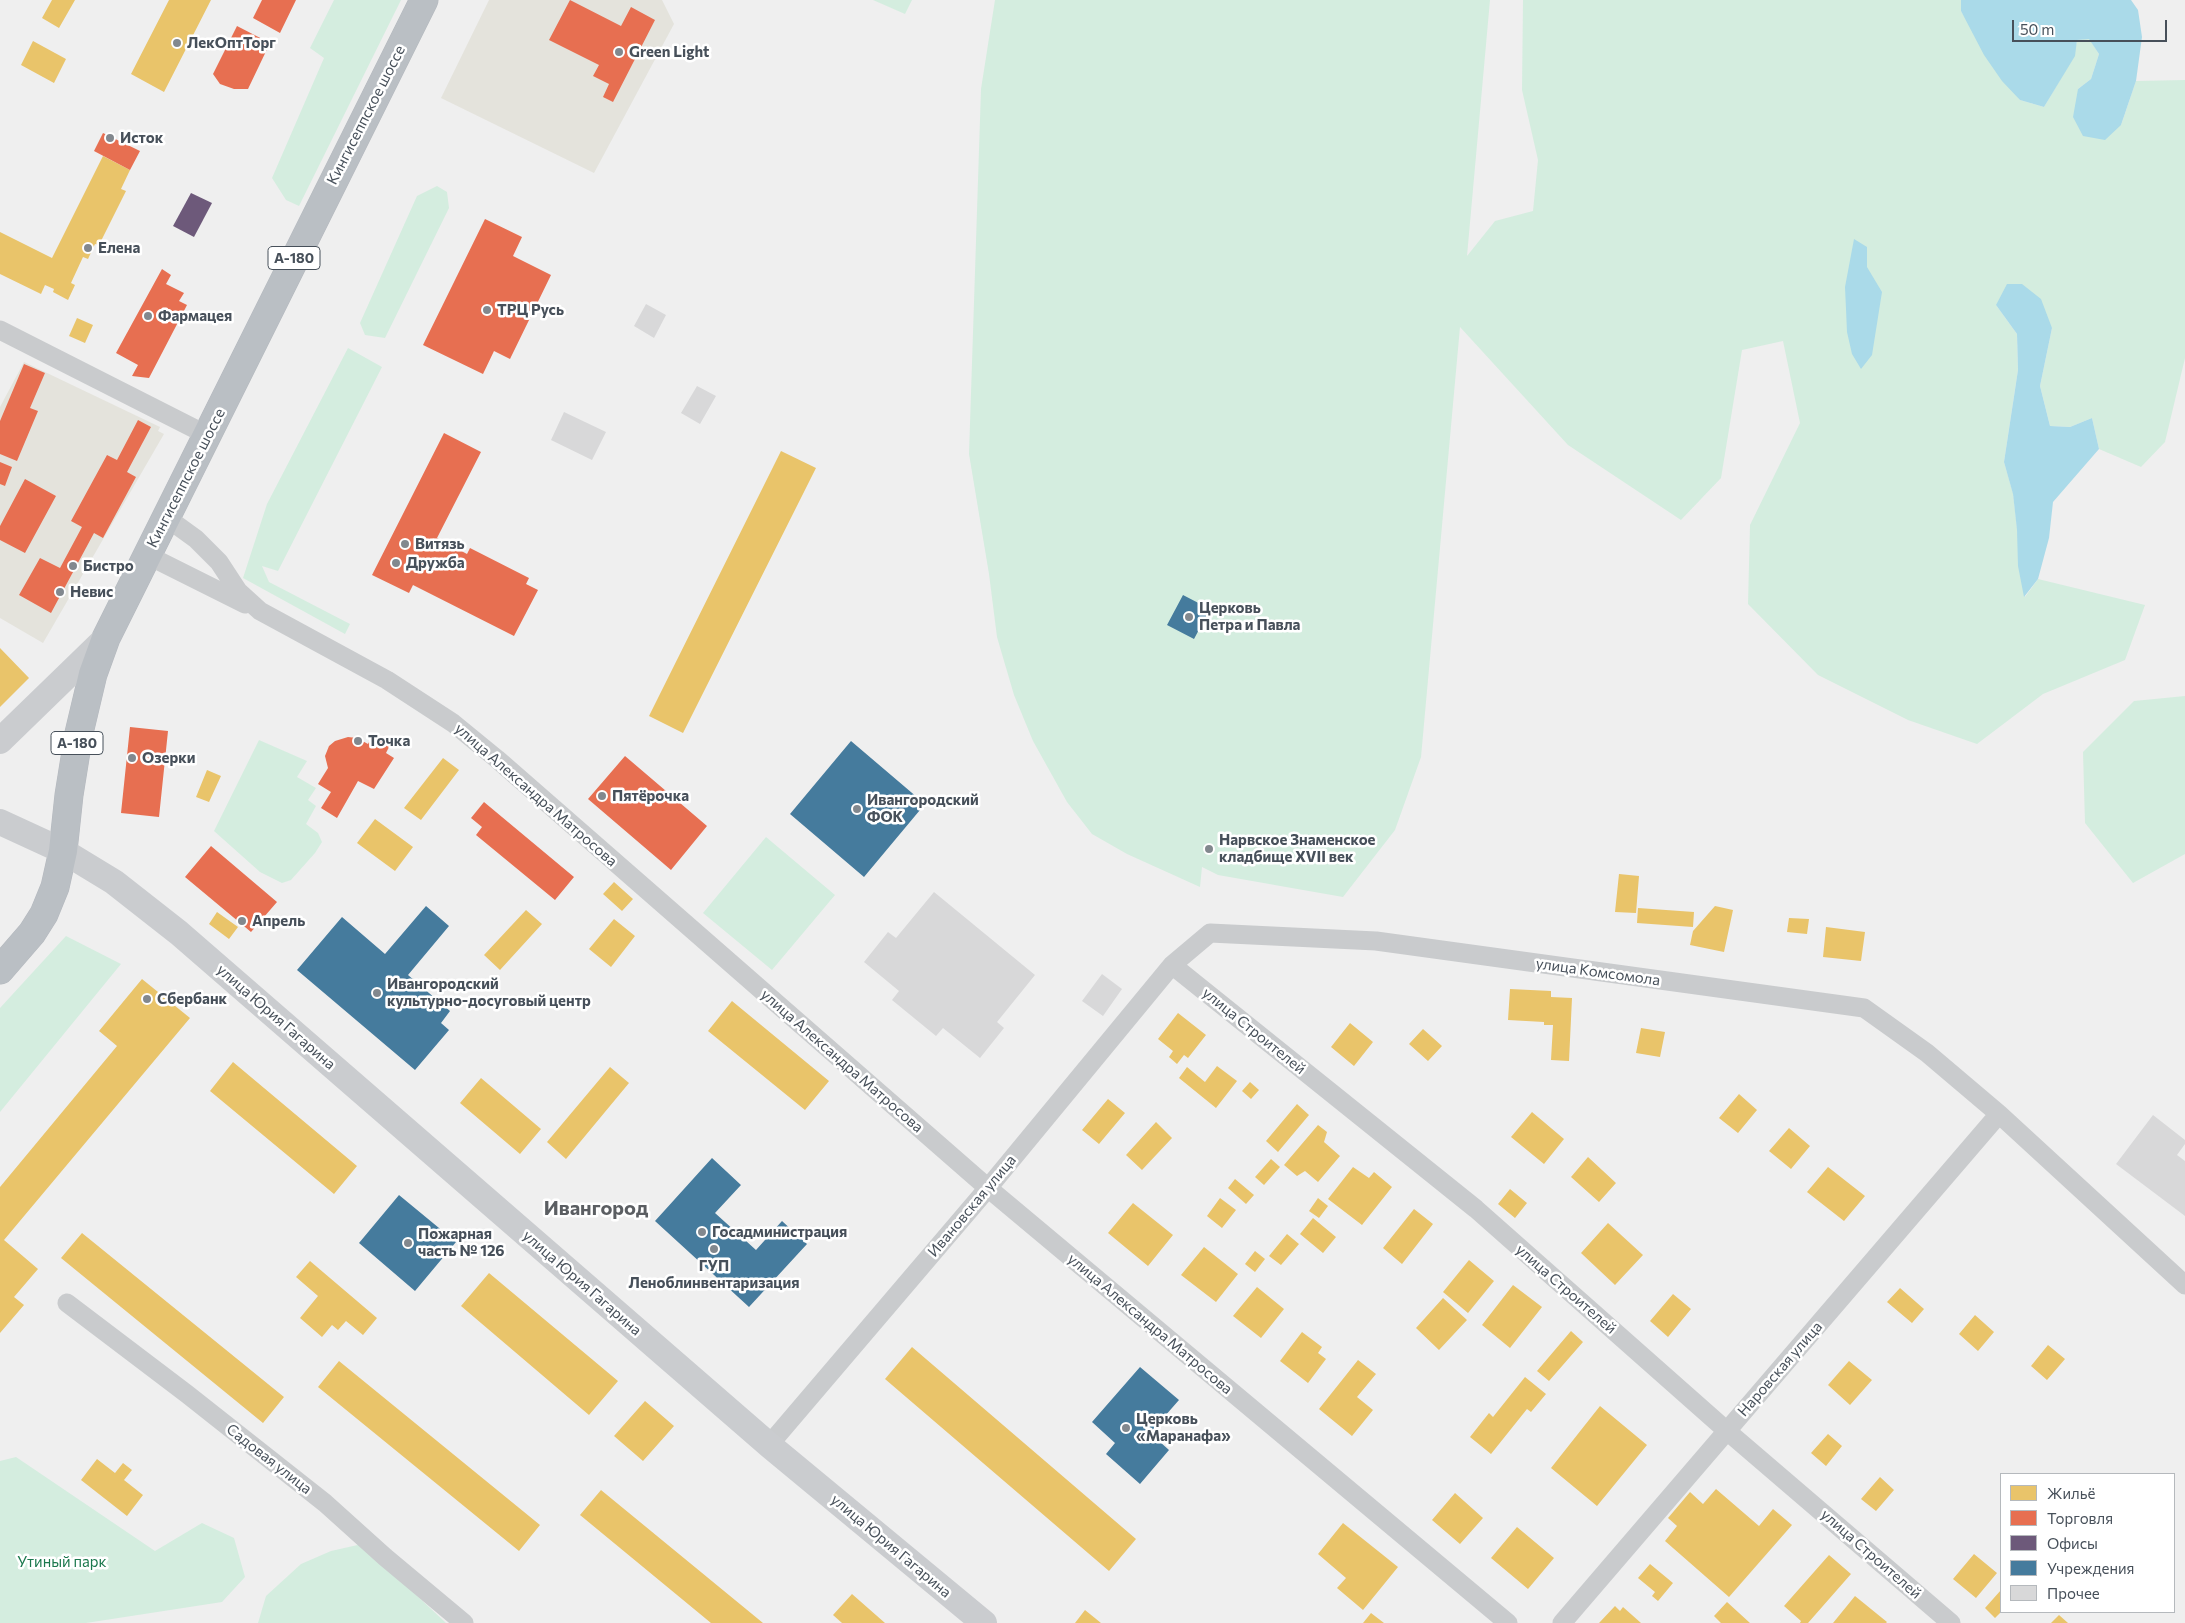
<!DOCTYPE html>
<html>
<head>
<meta charset="utf-8">
<style>
  body { margin:0 }
  #map { position:relative; width:2185px; height:1623px; overflow:hidden; background:#efefef; font-family:Commissioner,sans-serif }
  canvas { display:block }
  .legend { position:absolute; left:2000px; top:1473px; width:175px; height:140px; box-sizing:border-box; background:#fff; border:1px solid #b5b9bd; margin:0; padding:6px 9px; list-style:none; font-size:15px; color:#47505a }
  .legend li { display:flex; align-items:center; gap:10px; height:25px }
  .legend b { width:25px; border:1px solid #b5b9bd }
  .scale { position:absolute; left:2012px; top:20px; width:155px; height:22px; box-sizing:border-box; border:2px solid #47505a; border-top:0; padding-left:6px; font-size:15px; line-height:18px; white-space:nowrap; color:#47505a; -webkit-text-stroke:4px #fff; paint-order:stroke }
</style>
</head>
<body>
<div id="map">
<canvas width="2185" height="1623"></canvas>
<ul class="legend">
<li><b style="height:14px;background:#e9c46a"></b>Жильё</li>
<li><b style="height:14px;background:#e76f51"></b>Торговля</li>
<li><b style="height:14px;background:#6d597a"></b>Офисы</li>
<li><b style="height:14px;background:#457b9d"></b>Учреждения</li>
<li><b style="height:14px;background:#d8d8d9"></b>Прочее</li>
</ul>
<div class="scale">50 m</div>
</div>
<script>
const g = document.querySelector('canvas').getContext('2d');
g.lineJoin = 'round';
function paint(path, color) { g.fillStyle = color; g.fill(path, 'evenodd'); }
const shape = rows => new Path2D(rows.map(r => 'M' + r).join(''));
function strokePath(path, color, width, dash) { g.strokeStyle = color; g.lineWidth = width; g.lineCap = dash ? 'butt' : 'round'; g.setLineDash(dash || []); g.stroke(path); }
function write(font, color, halo, rows, align = 'center') {
  g.font = font + ' Commissioner,sans-serif'; g.lineWidth = 5; g.setLineDash([]); g.textBaseline = 'middle'; g.strokeStyle = halo; g.fillStyle = color; for (const [text, x, y, turn = 0] of rows) {
    g.save(); g.translate(x, y); g.rotate((+turn || 0) * Math.PI / 180); g.textAlign = isNaN(turn) ? turn : align; if (halo) g.strokeText(text, 0, 0); g.fillText(text, 0, 0); g.restore();
  }
}
paint(shape([
  [489,0,662,0,674,24,594,173,441,98],
  [24,362,160,427,158,431,164,434,43,643,0,618,0,407]
]), '#e4e3dc');
paint(shape([
  [334,0,401,0,299,206,286,200,272,178,324,58,310,48],
  [873,0,912,0,905,14],
  [995,0,1490,0,1467,256,1495,221,1533,211,1538,160,1522,90,1523,0,1961,0,1961,11,2020,100,2044,107,2074,56,2077,40,2089,38,2099,54,2091,79,2078,89,2121,125,2136,81,2185,80,2185,358,2165,442,2141,467,2099,449,2092,418,2070,427,2050,426,2040,386,2052,328,1996,305,2017,334,2018,370,2004,462,2013,493,2025,597,2038,579,2145,605,2125,660,2043,694,1977,744,1908,720,1818,675,1748,604,1750,525,1800,423,1783,341,1742,350,1721,478,1681,520,1568,445,1460,327,1421,757,1395,830,1343,897,1218,875,1202,867,1200,887,1127,854,1092,834,1067,802,1033,741,1014,695,997,637,989,574,969,454,981,89],
  [437,186,447,192,449,208,385,338,365,335,360,323,417,196],
  [348,348,382,367,278,571,262,566,269,582,350,624,345,634,243,578,267,504],
  [2185,696,2185,854,2133,883,2085,823,2083,752,2134,701],
  [259,740,307,761,297,777,316,788,308,800,316,806,306,824,318,833,322,842,315,853,291,880,282,883,260,872,214,831],
  [766,837,835,895,772,970,703,913],
  [66,936,121,964,0,1112,0,1008],
  [16,1457,155,1551,202,1523,234,1538,245,1577,222,1602,86,1623,0,1623,0,1461],
  [362,1544,446,1623,258,1623,266,1596,301,1564,331,1551]
]), '#d4eddf');
paint(shape([
  [1961,0,2131,0,2138,10,2142,37,2136,81,2121,125,2105,140,2083,136,2073,117,2078,89,2091,79,2099,54,2089,39,2077,40,2075,56,2044,107,2020,100,2002,81,1984,55,1961,11],
  [1854,239,1867,247,1867,267,1882,292,1872,355,1861,369,1852,354,1847,332,1846,309,1845,287],
  [2007,284,2022,284,2041,299,2052,328,2040,386,2050,426,2070,427,2092,418,2099,449,2053,502,2049,538,2038,579,2024,597,2018,566,2017,530,2013,494,2004,462,2018,370,2017,334,1996,305]
]), '#aadae9');
paint(shape([
  [52,0,75,0,59,28,42,18],
  [169,0,211,0,164,92,131,74],
  [33,41,66,59,54,83,21,65],
  [103,156,130,170,121,189,126,191,99,245,95,244,88,259,83,257,71,283,75,285,68,300,53,292,54,289,45,285,41,294,0,274,0,232,52,258],
  [77,318,93,325,85,343,69,336],
  [781,451,816,468,683,733,649,716],
  [0,648,29,678,0,707],
  [443,758,459,770,421,820,404,808],
  [207,770,221,776,209,802,196,797],
  [375,819,413,847,395,871,357,843],
  [1619,874,1639,876,1636,913,1615,912],
  [614,882,633,899,622,911,603,894],
  [1715,906,1733,910,1724,952,1690,945,1693,931],
  [1638,908,1694,912,1693,927,1637,923],
  [526,910,542,924,500,970,484,955],
  [217,912,238,927,229,939,209,924],
  [1789,918,1809,919,1807,934,1787,932],
  [614,919,635,936,611,967,589,949],
  [1826,927,1865,932,1861,961,1823,957],
  [142,979,190,1018,4,1240,38,1269,14,1297,24,1305,0,1333,0,1187,117,1046,99,1031],
  [1510,989,1551,991,1551,997,1572,998,1569,1061,1551,1060,1553,1025,1544,1025,1544,1022,1508,1020],
  [732,1001,829,1081,805,1110,708,1031],
  [1178,1013,1206,1035,1188,1058,1184,1055,1177,1064,1169,1057,1173,1051,1158,1039],
  [1350,1023,1373,1042,1354,1066,1331,1047],
  [1641,1028,1665,1032,1660,1057,1636,1053],
  [1423,1029,1442,1046,1428,1061,1409,1044],
  [233,1062,357,1166,334,1194,210,1091],
  [1217,1066,1237,1081,1216,1108,1179,1078,1187,1067,1205,1082],
  [610,1067,629,1083,566,1159,547,1142],
  [481,1078,541,1129,520,1154,460,1103],
  [1250,1082,1259,1090,1251,1099,1242,1091],
  [1739,1094,1757,1110,1738,1133,1719,1118],
  [1108,1099,1125,1113,1099,1144,1082,1130],
  [1297,1104,1309,1115,1278,1152,1266,1141],
  [1532,1112,1564,1139,1544,1164,1511,1137],
  [1156,1122,1172,1138,1142,1170,1126,1155],
  [1318,1125,1327,1132,1324,1142,1340,1156,1318,1182,1305,1171,1297,1176,1284,1165],
  [1789,1128,1810,1146,1791,1169,1769,1151],
  [1588,1157,1616,1183,1599,1202,1571,1177],
  [1271,1159,1280,1167,1264,1185,1255,1177],
  [1353,1167,1369,1178,1374,1172,1392,1187,1362,1225,1328,1199],
  [1828,1167,1865,1196,1844,1221,1807,1192],
  [1235,1179,1254,1195,1246,1204,1228,1188],
  [1510,1189,1527,1203,1515,1218,1498,1204],
  [1220,1198,1236,1210,1222,1228,1207,1216],
  [1318,1198,1328,1206,1319,1218,1309,1211],
  [1133,1203,1173,1235,1148,1266,1108,1233],
  [1414,1209,1433,1224,1402,1264,1383,1248],
  [1313,1218,1336,1237,1323,1253,1300,1234],
  [1608,1223,1643,1255,1615,1285,1581,1253],
  [82,1233,284,1397,263,1423,61,1258],
  [1287,1234,1299,1244,1281,1265,1269,1256],
  [1204,1247,1238,1274,1216,1302,1181,1275],
  [1255,1251,1265,1259,1255,1272,1245,1264],
  [1469,1260,1494,1281,1468,1313,1443,1292],
  [310,1261,377,1318,363,1335,346,1321,338,1330,332,1325,322,1337,300,1318,318,1296,296,1277],
  [489,1273,618,1381,589,1415,461,1306],
  [1513,1285,1542,1307,1510,1348,1482,1325],
  [1257,1287,1284,1309,1261,1338,1233,1316],
  [1900,1288,1924,1309,1912,1323,1887,1302],
  [1673,1294,1691,1309,1668,1337,1650,1321],
  [1443,1298,1467,1320,1439,1350,1416,1328],
  [1975,1315,1994,1332,1978,1351,1959,1334],
  [1571,1331,1583,1342,1549,1381,1537,1371],
  [1302,1332,1322,1347,1318,1353,1326,1359,1308,1383,1280,1361],
  [2048,1345,2065,1359,2047,1380,2031,1366],
  [912,1347,1136,1539,1109,1571,885,1379],
  [1358,1360,1376,1374,1357,1397,1373,1410,1352,1436,1319,1409],
  [339,1361,540,1525,519,1551,318,1387],
  [1849,1361,1872,1380,1850,1405,1828,1385],
  [1525,1377,1546,1394,1531,1412,1527,1409,1491,1454,1470,1437,1489,1413,1493,1417],
  [645,1401,674,1426,643,1461,614,1436],
  [1600,1406,1647,1445,1597,1506,1551,1468],
  [1828,1434,1842,1446,1826,1466,1811,1453],
  [97,1459,115,1473,123,1463,132,1470,124,1480,143,1495,127,1516,81,1480],
  [1880,1477,1894,1490,1876,1511,1861,1499],
  [1716,1489,1759,1526,1773,1509,1792,1525,1729,1597,1665,1541,1677,1526,1668,1518,1690,1492,1703,1504],
  [601,1490,763,1623,711,1623,580,1515],
  [1455,1493,1483,1518,1460,1544,1432,1520],
  [1343,1523,1398,1567,1363,1610,1337,1588,1346,1578,1318,1554],
  [1517,1527,1554,1558,1528,1589,1491,1558],
  [1974,1554,1997,1573,1976,1598,1953,1579],
  [1829,1555,1851,1574,1808,1623,1800,1623,1801,1621,1784,1606],
  [1650,1564,1673,1583,1658,1601,1652,1596,1655,1592,1638,1578],
  [2001,1590,2001,1612,1995,1618,1985,1608],
  [852,1594,885,1623,842,1623,833,1615],
  [1855,1596,1887,1622,1886,1623,1833,1623],
  [1727,1602,1750,1623,1721,1623,1714,1616],
  [1615,1606,1620,1611,1623,1607,1641,1623,1599,1623],
  [1085,1610,1101,1623,1075,1623],
  [1371,1613,1384,1623,1363,1623],
  [2059,1615,2068,1623,2051,1623]
]), '#e9c46a');
paint(shape([
  [262,0,296,0,280,33,253,18],
  [570,0,621,26,631,7,655,20,613,102,603,97,609,84,593,76,599,65,549,40],
  [237,26,270,43,248,89,234,89,220,84,213,74],
  [103,133,140,151,130,170,94,151],
  [485,219,522,237,513,256,551,275,510,359,494,351,483,374,423,345],
  [162,269,171,275,166,284,184,293,179,301,187,305,149,378,132,376,138,365,116,353],
  [24,364,45,373,30,408,38,411,17,461,0,454,0,421],
  [138,420,151,427,127,472,136,477,103,538,94,533,51,613,19,595,40,558,60,568,82,527,71,521,107,455,117,460],
  [444,433,481,452,437,538,467,554,470,548,529,578,526,584,538,590,514,636,413,585,409,593,372,575],
  [0,462,12,467,5,486,0,484],
  [25,479,56,496,25,553,0,540,0,526],
  [130,727,168,731,159,817,121,813],
  [373,735,390,745,386,753,394,758,374,789,358,781,337,818,321,808,331,792,318,784,328,768,325,756,329,746,335,741,348,737,357,738,368,744],
  [625,756,707,826,671,870,588,799],
  [484,802,574,877,555,900,476,835,482,827,471,818],
  [211,846,277,902,251,932,185,877]
]), '#e76f51');
paint(shape([
  [191,193,212,203,194,237,173,226]
]), '#6d597a');
paint(shape([
  [1183,595,1210,609,1194,639,1167,625],
  [851,741,925,804,864,877,790,814],
  [426,906,449,926,408,975,450,1011,441,1023,449,1030,415,1070,297,970,342,917,385,954],
  [712,1158,741,1185,715,1213,756,1250,782,1221,807,1244,749,1307,655,1221],
  [399,1195,456,1242,415,1291,359,1243],
  [1140,1367,1179,1400,1150,1433,1169,1450,1140,1484,1106,1454,1115,1443,1092,1422]
]), '#457b9d');
paint(shape([
  [646,304,666,315,654,338,634,326],
  [697,386,716,396,700,424,681,413],
  [564,412,606,432,592,460,551,440],
  [934,892,1035,975,997,1022,1004,1028,980,1058,943,1028,936,1036,892,1000,899,991,864,962,888,932,896,938],
  [1102,974,1122,989,1103,1016,1082,1001],
  [2153,1115,2185,1140,2185,1144,2177,1155,2185,1161,2185,1216,2116,1164]
]), '#d8d8d9');
const highway = shape([
  [0,970,32,933,44,914,55,887,63,851,69,795,79,733,93,674,106,638,424,0]
]);
strokePath(highway, '#b4b8be', 29);
strokePath(shape([
  [0,330,207,435],
  [167,518,196,539,219,562,238,591,260,611,387,680,453,723,497,759,988,1188,1508,1623],
  [147,555,245,604],
  [1172,965,1476,1209,1727,1431,1951,1623],
  [67,1303,187,1394,325,1503,385,1557,464,1623],
  [769,1445,988,1188,1172,965,1210,933,1376,941,1864,1008,1927,1053,1999,1114,2185,1285],
  [1562,1623,1999,1114]
]), '#c9cbcd', 19);
strokePath(shape([
  [0,741,106,638],
  [0,822,63,851,114,882,179,933,769,1445,984,1623]
]), '#cacccf', 26);
strokePath(highway, '#babfc4', 28);
for (const [x, y, r, color] of [
  [177,43,5,"#82888e"],
  [619,52,5,"#82888e"],
  [110,138,5,"#82888e"],
  [88,248,5,"#82888e"],
  [487,310,5,"#82888e"],
  [148,316,5,"#82888e"],
  [405,544,5,"#82888e"],
  [396,563,5,"#82888e"],
  [73,566,5,"#82888e"],
  [60,592,5,"#82888e"],
  [1189,617,5,"#82888e"],
  [358,741,5,"#82888e"],
  [132,758,5,"#82888e"],
  [602,796,5,"#82888e"],
  [857,809,5,"#82888e"],
  [1209,849,5,"#82888e"],
  [242,921,5,"#82888e"],
  [377,993,5,"#82888e"],
  [147,999,5,"#82888e"],
  [702,1232,5,"#82888e"],
  [408,1243,5,"#82888e"],
  [714,1249,5,"#82888e"],
  [1126,1428,5,"#82888e"]
]) { const dot = new Path2D(); dot.arc(x, y, r, 0, 2 * Math.PI); g.fillStyle = color; g.fill(dot); strokePath(dot, '#fff', 2); }
for (const [x, y, w] of [
  [294,258,52],
  [77,743,52]
]) { const box = new Path2D(); box.roundRect(x - w / 2, y - 11.5, w, 23, 4); g.fillStyle = '#fff'; g.fill(box); strokePath(box, '#47505a', 1); }
write('bold 14px', '#47505a', null, [
  ["А-180",294,258],
  ["А-180",77,743]
]);
write('bold 15px', '#47505a', '#fff', [
  ["ЛекОптТорг",187,43],
  ["Green Light",629,52],
  ["Исток",120,138],
  ["Елена",98,248],
  ["ТРЦ Русь",497,310],
  ["Фармацея",158,316],
  ["Витязь",415,544],
  ["Дружба",406,563],
  ["Бистро",83,566],
  ["Невис",70,592],
  ["Церковь",1199,608],
  ["Петра и Павла",1199,625],
  ["Точка",368,741],
  ["Озерки",142,758],
  ["Пятёрочка",612,796],
  ["Ивангородский",867,800],
  ["ФОК",867,817],
  ["Нарвское Знаменское",1219,840],
  ["кладбище XVII век",1219,857],
  ["Апрель",252,921],
  ["Ивангородский",387,984],
  ["культурно-досуговый центр",387,1001],
  ["Сбербанк",157,999],
  ["Госадминистрация",712,1232],
  ["Пожарная",418,1234],
  ["часть № 126",418,1251],
  ["ГУП",714,1266,"center"],
  ["Леноблинвентаризация",714,1283,"center"],
  ["Церковь",1136,1419],
  ["«Маранафа»",1136,1436]
], 'left');
write('15px', '#47505a', '#fff', [
  ["Кингисеппское шоссе",366,115,-63],
  ["Кингисеппское шоссе",186,478,-63],
  ["улица Александра Матросова",536,795,41],
  ["улица Комсомола",1598,972,8],
  ["улица Юрия Гагарина",276,1017,41],
  ["улица Строителей",1254,1031,39],
  ["улица Александра Матросова",842,1061,41],
  ["Ивановская улица",972,1206,-50],
  ["улица Юрия Гагарина",582,1283,41],
  ["улица Строителей",1566,1289,41],
  ["улица Александра Матросова",1150,1324,40],
  ["Наровская улица",1780,1369,-49],
  ["Садовая улица",269,1459,38],
  ["улица Юрия Гагарина",891,1546,40],
  ["улица Строителей",1871,1554,41]
]);
write('15px', '#1b784d', '#fff', [
  ["Утиный парк",62,1562]
]);
write('bold 20px', '#5b5e62', '#fff', [
  ["Ивангород",596,1208]
]);
</script>
</body>
</html>
